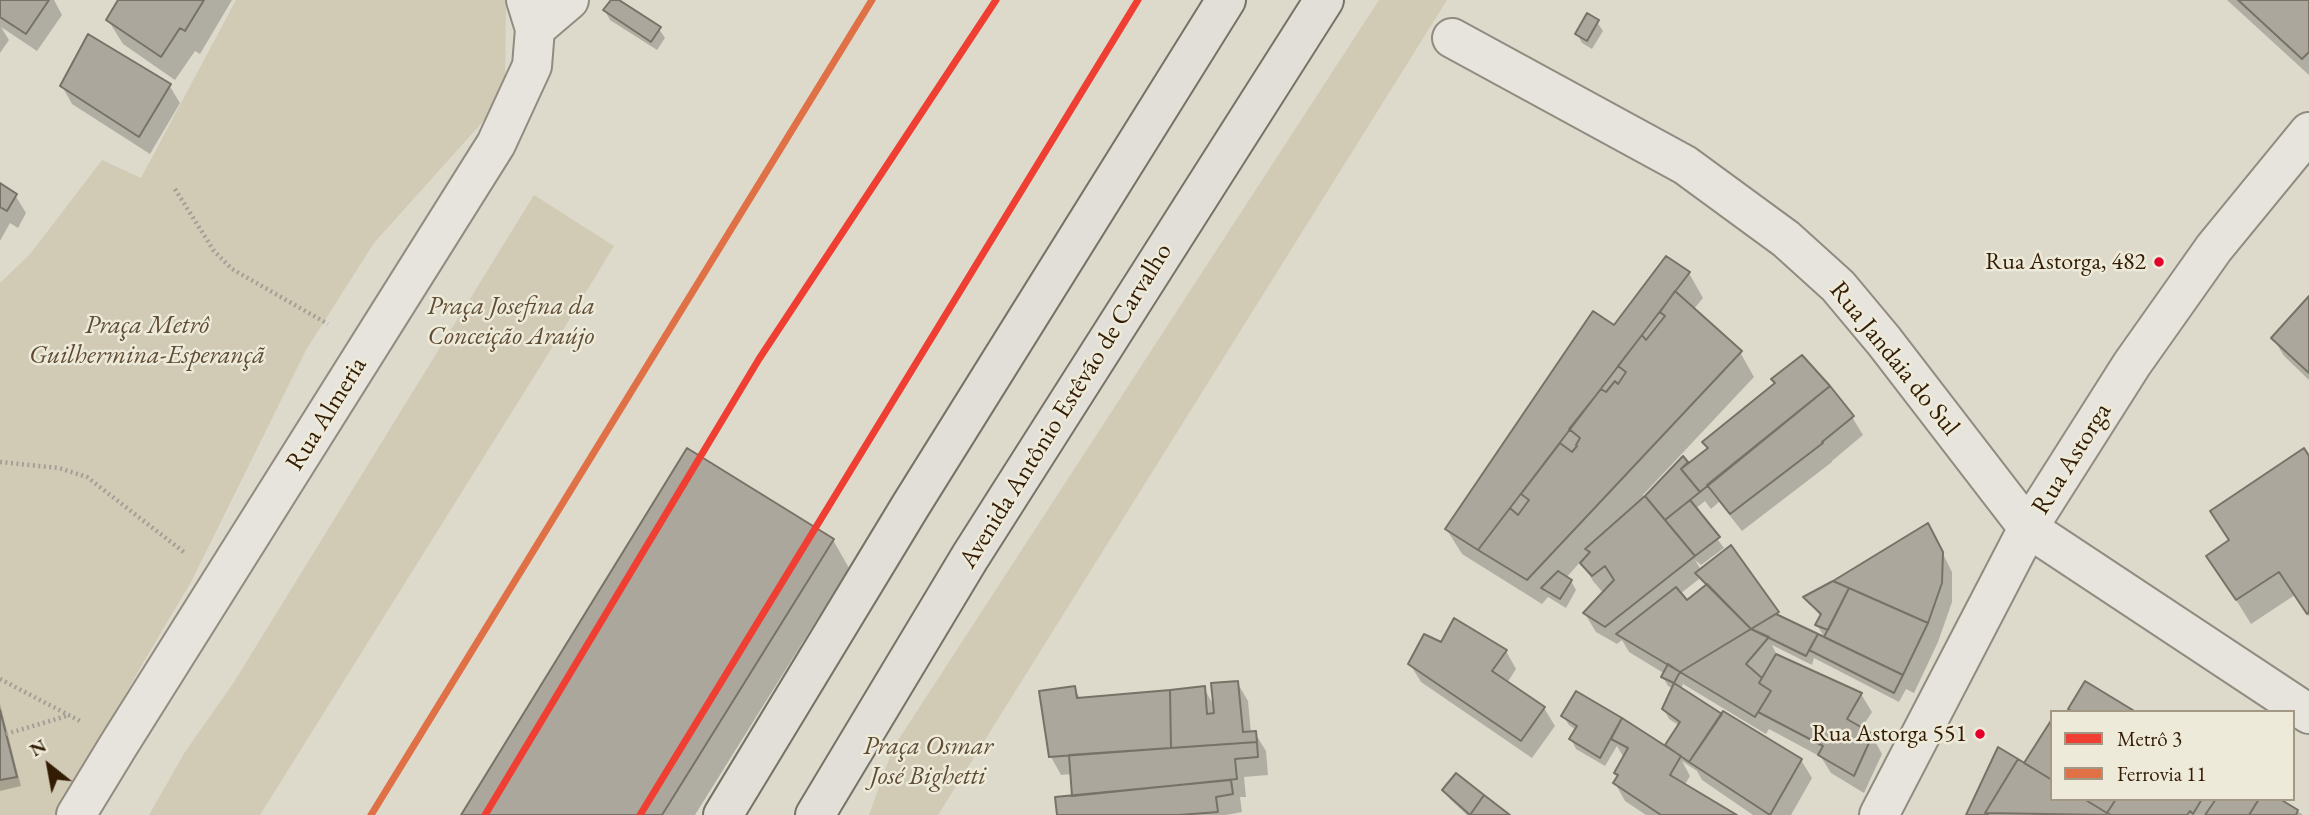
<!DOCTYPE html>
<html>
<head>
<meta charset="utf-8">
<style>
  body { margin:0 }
  #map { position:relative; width:2309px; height:815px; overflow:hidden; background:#dddacc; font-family:"EB Garamond",serif }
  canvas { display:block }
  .legend { position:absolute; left:2050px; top:710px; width:245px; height:91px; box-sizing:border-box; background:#eeead9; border:2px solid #a39884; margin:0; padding:9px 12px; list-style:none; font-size:21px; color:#331c04 }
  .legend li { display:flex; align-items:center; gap:14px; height:35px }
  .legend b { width:35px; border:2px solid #a39884 }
  .north { position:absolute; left:14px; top:731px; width:70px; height:70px; -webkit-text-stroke:5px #eeead9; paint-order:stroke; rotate:329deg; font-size:19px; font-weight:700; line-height:28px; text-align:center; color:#331c04 }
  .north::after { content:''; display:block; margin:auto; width:24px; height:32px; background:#331c04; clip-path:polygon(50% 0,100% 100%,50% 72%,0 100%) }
</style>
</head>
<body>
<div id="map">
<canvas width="2309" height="815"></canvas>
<ul class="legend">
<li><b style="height:9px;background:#ef3f32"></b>Metrô 3</li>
<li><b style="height:9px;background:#e07045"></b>Ferrovia 11</li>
</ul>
<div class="north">N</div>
</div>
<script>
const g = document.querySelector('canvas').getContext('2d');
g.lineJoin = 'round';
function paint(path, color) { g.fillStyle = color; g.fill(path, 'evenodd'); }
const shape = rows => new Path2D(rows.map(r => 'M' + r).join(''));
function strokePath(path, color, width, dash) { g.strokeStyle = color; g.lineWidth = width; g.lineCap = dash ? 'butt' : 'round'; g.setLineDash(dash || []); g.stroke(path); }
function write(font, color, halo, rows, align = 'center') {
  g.font = font + ' "EB Garamond",serif'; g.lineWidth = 5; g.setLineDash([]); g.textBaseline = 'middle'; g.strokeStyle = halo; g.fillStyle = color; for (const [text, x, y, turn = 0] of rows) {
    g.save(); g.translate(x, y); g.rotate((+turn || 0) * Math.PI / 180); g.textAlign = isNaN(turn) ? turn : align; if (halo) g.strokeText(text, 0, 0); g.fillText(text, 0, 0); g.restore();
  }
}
paint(shape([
  [236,0,506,0,505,97,374,243,306,350,191,582,143,663,58,815,0,815,0,283,31,253,102,160,141,178],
  [1379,0,1447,0,938,815,869,815,893,748],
  [534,195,614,246,555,343,260,815,149,815,185,752,234,682]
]), '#d1cab5');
paint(shape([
  [0,0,54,0,62,15,37,51,1,27,9,40,0,53],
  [120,0,232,0,200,54,195,51,175,80,123,44,108,20],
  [613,0,659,29,665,38,657,50,610,20,605,11],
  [2227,0,2309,0,2309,75],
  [1597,22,1603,31,1592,49,1582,43,1577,34],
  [169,85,180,103,150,154,72,104,62,86],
  [0,185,15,195,26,213,18,228,10,223,0,241],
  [1689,273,1703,298,1693,310,1740,352,1754,377,1643,495,1646,498,1683,459,1689,465,1709,450,1704,442,1852,417,1863,435,1832,461,1832,462,1742,531,1719,502,1711,509,1705,501,1695,509,1724,548,1701,565,1695,560,1701,570,1731,548,1781,618,1826,640,1827,636,1823,635,1817,625,1821,617,1806,598,1938,544,1952,572,1952,602,1938,642,1914,693,1906,689,1899,702,1814,658,1812,665,1772,645,1778,657,1861,694,1872,712,1861,729,1872,736,1882,754,1864,793,1831,773,1821,757,1769,729,1766,734,1683,684,1681,689,1722,716,1801,760,1812,778,1791,815,1753,815,1702,780,1697,771,1682,761,1690,776,1684,786,1734,815,1646,815,1625,801,1615,783,1618,777,1616,773,1624,758,1617,746,1605,766,1576,749,1571,739,1576,730,1569,725,1563,716,1577,693,1671,752,1667,745,1680,726,1669,719,1664,709,1674,689,1668,686,1663,677,1665,674,1629,652,1622,640,1617,644,1596,632,1585,614,1604,594,1593,581,1581,561,1566,578,1571,581,1576,590,1566,608,1548,597,1542,604,1462,554,1447,530,1614,328],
  [1699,574,1711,586,1686,602,1680,594,1699,579,1697,576],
  [2309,299,2309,380,2284,356,2273,338],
  [2309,459,2309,617,2295,595,2251,624,2209,556,2230,542,2212,511],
  [833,540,849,568,695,815,464,815],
  [1442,645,1506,651,1516,669,1507,683,1544,708,1555,726,1532,758,1421,682,1410,664],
  [1237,682,1248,701,1251,733,1255,733,1266,751,1268,775,1244,777,1246,797,1240,797,1242,812,1226,815,1059,815,1074,798,1072,774,1061,775,1051,757,1074,688,1081,700,1204,688,1215,708],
  [0,704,21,786,0,791],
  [1444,790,1506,815,1467,815,1450,799],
  [2052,799,2277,799,2303,815,1968,815]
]), '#0003');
const building = shape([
  [0,0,49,0,26,34,0,17,0,0],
  [118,0,204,0,185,31,180,28,161,57,106,20,118,0],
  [611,0,619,0,661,27,651,42,603,10,611,0],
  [2238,0,2309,0,2309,52,2302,59,2238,0],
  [1587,13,1599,20,1587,41,1575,34,1587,13],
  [88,34,171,84,139,137,60,86,88,34],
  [0,183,17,194,7,211,0,207,0,183],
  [1666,256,1690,272,1478,550,1445,529,1593,311,1614,325,1666,256],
  [1675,291,1742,351,1527,580,1478,550,1510,508,1518,515,1529,500,1521,494,1560,443,1572,452,1577,446,1576,445,1580,438,1569,429,1601,389,1606,392,1615,381,1618,384,1626,372,1618,366,1642,335,1646,340,1665,316,1660,312,1675,291],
  [2309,296,2309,373,2271,338,2309,296],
  [1802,355,1830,386,1700,492,1681,469,1708,448,1702,442,1775,383,1771,379,1802,355],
  [1830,386,1854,416,1822,442,1823,443,1730,514,1707,485,1830,386],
  [687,448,834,539,662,815,461,815,687,448],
  [2304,448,2309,456,2309,612,2307,614,2279,572,2236,600,2206,556,2229,540,2210,511,2304,448],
  [1683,456,1688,462,1681,469,1700,492,1665,520,1645,496,1683,456],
  [1645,496,1695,556,1605,627,1583,613,1614,580,1605,566,1592,576,1580,563,1590,552,1585,549,1645,496],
  [1690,500,1720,537,1695,556,1665,520,1690,500],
  [1928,523,1943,552,1942,583,1928,623,1833,581,1928,523],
  [1731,545,1779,612,1751,629,1695,573,1731,545],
  [1558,571,1572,580,1560,599,1541,588,1558,571],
  [1833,581,1849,588,1828,630,1815,625,1821,614,1803,597,1833,581],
  [1707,584,1751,629,1680,672,1616,634,1676,587,1687,600,1707,584],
  [1849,588,1928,623,1903,675,1824,637,1849,588],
  [1776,614,1818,634,1806,656,1751,629,1776,614],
  [1454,618,1507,650,1492,671,1545,707,1521,741,1408,664,1424,634,1441,642,1454,618],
  [1751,629,1769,637,1746,664,1762,678,1759,683,1771,691,1755,717,1680,672,1751,629],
  [1818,634,1903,675,1894,693,1809,650,1818,634],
  [1776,654,1862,693,1847,719,1873,734,1854,776,1818,755,1823,746,1758,712,1771,691,1759,683,1776,654],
  [1668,664,1680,672,1674,683,1661,677,1668,664],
  [1238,681,1243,732,1256,731,1257,742,1171,748,1170,690,1205,686,1207,714,1214,713,1211,683,1238,681],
  [2085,681,2136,712,2073,712,2068,709,2085,681],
  [1674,683,1722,714,1689,762,1665,745,1680,722,1662,709,1674,683],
  [1075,686,1077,698,1170,690,1171,748,1049,757,1039,691,1075,686],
  [1576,691,1622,718,1600,758,1569,739,1577,726,1561,716,1576,691],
  [0,710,17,777,0,780,0,710],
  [1723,711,1802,759,1770,815,1689,762,1723,711],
  [1622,718,1681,756,1670,775,1737,815,1661,815,1613,783,1618,775,1614,773,1628,748,1611,739,1622,718],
  [2052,719,2052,780,2024,763,2052,719],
  [1257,742,1258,757,1235,759,1237,779,1072,796,1069,755,1257,742],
  [1998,747,2018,759,1985,813,1988,815,1966,815,1998,747],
  [2018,759,2052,780,2052,799,2084,799,2107,813,2106,815,1985,813,2018,759],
  [1456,773,1484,795,1470,815,1442,790,1456,773],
  [1231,780,1233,794,1216,797,1218,812,1179,815,1057,815,1055,797,1231,780],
  [1484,795,1510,815,1470,815,1484,795],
  [2084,799,2116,799,2107,813,2084,799],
  [2116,799,2202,799,2193,814,2190,811,2187,815,2111,815,2107,813,2116,799],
  [2216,799,2259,799,2249,815,2205,815,2216,799],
  [2259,799,2280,799,2298,810,2296,815,2249,815,2259,799]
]);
paint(building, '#aca79c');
strokePath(building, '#777266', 2);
const minor = shape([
  [535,29,569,0],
  [1452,38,1685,165,1786,239,1838,286,1884,341,2028,528,2309,714],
  [76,815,118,746,496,144,532,66,535,29,526,0],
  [1879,815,2028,528,2132,364,2214,248,2309,132]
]);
const highway = shape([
  [723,815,911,505,1226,0],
  [815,815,970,557,1324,0]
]);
strokePath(minor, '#918b80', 42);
strokePath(highway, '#777266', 42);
strokePath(shape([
  [175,189,214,251,232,269,328,324],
  [0,462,59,468,87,477,185,553],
  [0,679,80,721],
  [6,734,70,715]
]), '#a39f97', 4.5, [2, 3.5]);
strokePath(minor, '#e6e4dd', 38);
strokePath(highway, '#e1dfd7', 38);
strokePath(shape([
  [371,815,872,0]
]), '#e07045', 7);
strokePath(shape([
  [485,815,759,359,996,0],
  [640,815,1138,0]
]), '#ef3f32', 7);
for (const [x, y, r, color] of [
  [2159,262,6,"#e4002b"],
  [1980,734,6,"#e4002b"]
]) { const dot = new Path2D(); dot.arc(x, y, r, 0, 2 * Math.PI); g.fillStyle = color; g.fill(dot); strokePath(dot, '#eeead9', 2.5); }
write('24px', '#331c04', '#eeead9', [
  ["Rua Astorga, 482",2146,262],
  ["Rua Astorga 551",1967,734]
], 'right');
write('italic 26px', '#5f4c34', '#eeead9', [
  ["Praça Josefina da",511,307],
  ["Conceição Araújo",511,337],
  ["Praça Metrô",147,326],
  ["Guilhermina-Esperançã",147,356],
  ["Praça Osmar",928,747],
  ["José Bighetti",928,777]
]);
write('26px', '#331c04', '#eeead9', [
  ["Rua Jandaia do Sul",1894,359,51],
  ["Avenida Antônio Estêvão de Carvalho",1066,406,-58],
  ["Rua Almeria",327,414,-58],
  ["Rua Astorga",2072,459,-58]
]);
</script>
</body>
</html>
